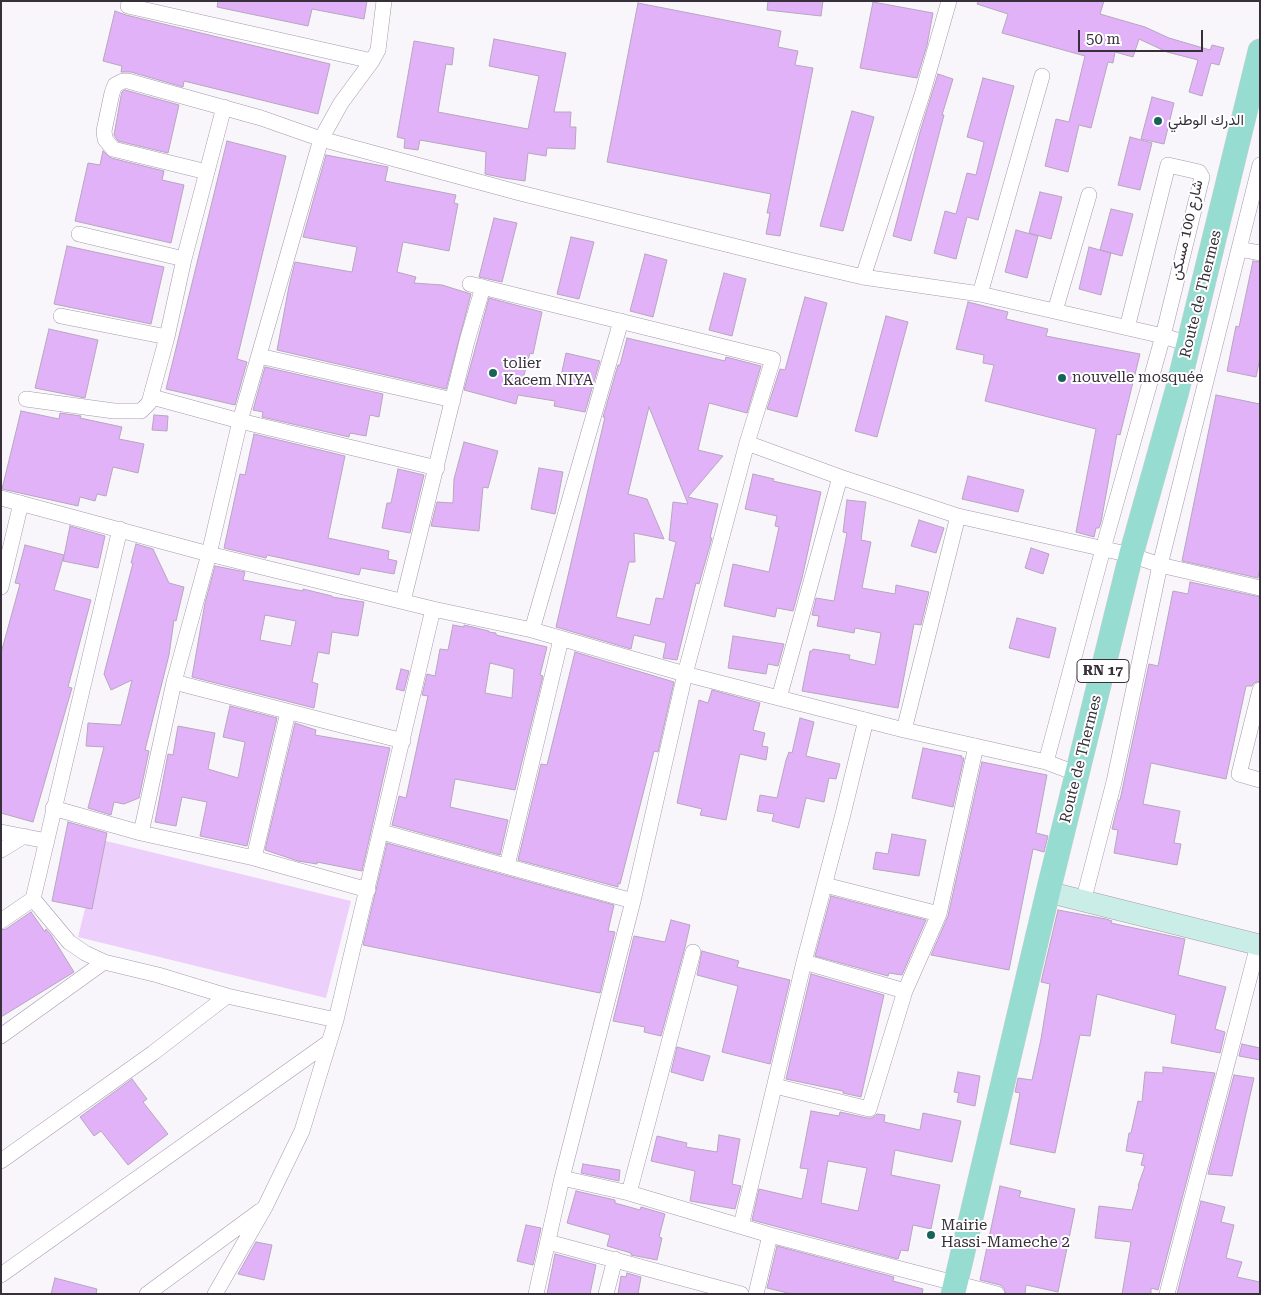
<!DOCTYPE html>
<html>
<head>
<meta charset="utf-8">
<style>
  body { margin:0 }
  #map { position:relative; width:1261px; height:1295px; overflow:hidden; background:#f9f6fb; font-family:"Roboto Serif",serif }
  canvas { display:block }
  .frame { position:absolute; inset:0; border:2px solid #37303a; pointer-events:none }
  .scale { position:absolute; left:1078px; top:30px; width:125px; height:22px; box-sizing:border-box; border:2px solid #37303a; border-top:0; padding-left:6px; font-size:15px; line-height:18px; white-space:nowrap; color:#37303a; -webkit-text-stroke:4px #fff; paint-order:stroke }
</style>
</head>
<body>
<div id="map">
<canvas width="1261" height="1295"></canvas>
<div class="frame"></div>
<div class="scale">50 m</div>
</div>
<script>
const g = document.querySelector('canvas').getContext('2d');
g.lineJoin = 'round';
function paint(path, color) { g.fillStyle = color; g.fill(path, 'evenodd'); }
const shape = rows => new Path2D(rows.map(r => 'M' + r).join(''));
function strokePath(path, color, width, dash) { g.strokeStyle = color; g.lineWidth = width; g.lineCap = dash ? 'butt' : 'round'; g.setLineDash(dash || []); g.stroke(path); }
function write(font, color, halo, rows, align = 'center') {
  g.font = font + ' "Roboto Serif",Vazirmatn,serif'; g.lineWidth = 4; g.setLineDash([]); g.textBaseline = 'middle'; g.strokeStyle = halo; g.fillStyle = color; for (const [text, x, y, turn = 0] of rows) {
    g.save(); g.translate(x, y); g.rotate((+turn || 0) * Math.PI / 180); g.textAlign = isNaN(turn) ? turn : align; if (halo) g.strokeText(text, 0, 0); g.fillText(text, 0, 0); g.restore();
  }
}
paint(shape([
  [102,840,351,901,326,998,78,937]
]), '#eccffa');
const building = shape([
  [218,1,367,1,364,19,312,9,308,26,217,7,218,1],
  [768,1,823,1,821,16,767,10,768,1],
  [978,1,1104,1,1100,14,1145,27,1169,38,1210,50,1212,45,1224,48,1219,65,1211,63,1202,96,1189,92,1198,60,1167,52,1139,39,1133,57,1115,52,1113,63,1108,62,1091,128,1079,125,1068,172,1045,166,1056,119,1069,122,1085,56,1002,33,1008,14,977,4,978,1],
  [873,2,933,13,927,45,917,78,860,68,873,2],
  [638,3,781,31,778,47,798,51,795,65,813,68,780,236,766,234,770,213,767,213,771,194,607,162,638,3],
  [115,11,126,15,330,64,318,114,184,81,183,87,131,72,121,72,122,66,103,61,115,11],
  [494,39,566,53,554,112,571,112,570,127,576,127,575,149,547,148,546,156,528,153,525,181,504,178,485,174,486,152,420,140,418,150,404,148,405,139,397,137,414,41,454,48,452,65,446,64,438,112,528,129,539,76,489,66,494,39],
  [938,74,953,79,942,115,944,115,911,241,893,236,920,132,938,74],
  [983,78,1014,86,978,220,967,217,956,259,934,253,945,211,956,214,967,173,976,175,984,142,967,137,983,78],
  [125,90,179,105,168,153,118,141,114,135,121,96,122,92,125,90],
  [1152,97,1174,103,1164,144,1141,139,1152,97],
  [852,111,874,117,843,231,820,226,852,111],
  [1130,137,1152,143,1140,190,1118,185,1130,137],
  [227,141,286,156,237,359,247,362,235,405,166,389,227,141],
  [103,151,111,158,164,171,162,180,184,185,171,243,75,221,88,163,100,165,103,151],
  [326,155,388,167,385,181,456,195,454,203,458,204,449,251,403,242,397,272,416,277,414,283,442,285,471,294,446,389,277,350,289,286,295,262,352,272,357,247,303,237,326,155],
  [1040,192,1062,197,1051,239,1029,233,1040,192],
  [1111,209,1133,214,1122,256,1100,250,1111,209],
  [494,218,517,223,502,282,479,277,494,218],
  [1016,230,1038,236,1027,278,1005,272,1016,230],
  [571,237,594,242,579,299,557,294,571,237],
  [67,246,164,267,151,324,54,304,67,246],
  [1089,247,1111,253,1101,295,1079,289,1089,247],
  [645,254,667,260,653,317,630,311,645,254],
  [1253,261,1260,262,1260,358,1256,377,1227,371,1236,326,1239,327,1253,261],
  [724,273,746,279,732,336,709,330,724,273],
  [805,297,827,303,797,417,767,409,780,369,785,370,805,297],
  [489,298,542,312,533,354,530,353,523,379,559,385,566,353,600,361,585,412,554,406,555,401,518,395,516,404,464,390,489,298],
  [968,302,1008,312,1006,319,1048,329,1046,336,1140,354,1120,435,1117,434,1101,522,1099,528,1096,528,1094,537,1076,532,1096,429,985,401,994,365,983,363,984,355,956,349,968,302],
  [886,316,908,322,877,437,855,431,886,316],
  [49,329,98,340,85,398,35,388,49,329],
  [627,338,725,361,726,357,761,366,747,413,709,403,698,450,723,456,688,497,718,504,710,538,712,538,699,584,696,583,677,660,663,658,666,643,634,635,631,649,556,627,605,417,603,417,618,365,620,365,627,338],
  [649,407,688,504,673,502,669,540,676,542,663,599,656,598,650,625,616,617,629,562,635,562,634,533,664,539,647,499,628,494,649,407],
  [265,367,383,394,379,417,370,415,366,436,350,433,349,437,262,417,263,412,253,410,265,367],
  [1216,395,1260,404,1260,567,1258,578,1182,561,1216,395],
  [21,411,59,419,60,413,81,416,80,418,122,427,119,439,144,444,138,473,113,467,106,496,97,494,95,501,80,497,78,506,2,489,21,411],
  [154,415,168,416,167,431,152,430,154,415],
  [254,434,345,456,328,538,389,551,388,559,397,561,394,574,361,568,359,575,267,555,266,558,224,548,240,474,245,475,254,434],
  [464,442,498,451,488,488,483,487,479,531,431,526,437,502,453,503,454,479,464,442],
  [539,468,563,472,555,514,531,509,539,468],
  [398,469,424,475,410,533,382,528,387,503,391,503,398,469],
  [753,474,774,479,773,481,821,492,802,578,793,611,777,608,775,617,724,606,733,564,769,572,779,527,775,526,777,516,745,509,753,474],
  [968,476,1024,490,1018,512,962,499,968,476],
  [847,500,866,502,861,540,871,542,862,588,895,594,896,585,929,592,921,625,914,624,898,708,802,691,810,651,812,651,813,649,850,655,849,659,875,665,881,633,855,628,854,633,817,626,819,616,812,615,816,598,834,601,847,533,843,532,847,500],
  [919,520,944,528,936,553,911,546,919,520],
  [70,526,105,536,98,568,63,561,70,526],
  [136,544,153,549,169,583,184,587,176,621,174,620,169,655,145,750,149,751,139,798,124,804,114,802,111,815,88,808,104,747,86,746,88,723,121,725,132,680,111,690,104,674,133,563,131,563,136,544],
  [25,545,64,555,54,590,91,600,68,687,72,688,33,822,1,813,1,653,20,584,15,583,25,545],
  [1031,548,1049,554,1043,574,1025,568,1031,548],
  [215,566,245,572,243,580,303,591,303,589,332,596,332,597,364,602,358,636,332,632,329,654,318,652,312,682,318,684,314,708,192,677,205,603,215,566],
  [265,615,296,621,291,646,260,640,265,615],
  [1190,582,1260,597,1260,681,1254,683,1252,686,1246,686,1226,779,1151,763,1143,804,1180,811,1174,843,1181,844,1177,865,1114,853,1118,830,1112,829,1119,800,1120,800,1149,664,1158,666,1173,591,1188,594,1190,582],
  [1017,618,1056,628,1049,658,1009,648,1017,618],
  [453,625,464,627,464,625,489,631,489,632,496,633,496,635,547,647,540,675,543,676,515,790,455,779,450,807,508,820,500,855,392,825,399,796,406,798,428,696,422,695,427,674,435,676,440,649,448,650,453,625],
  [490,663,514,669,512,698,485,693,490,663],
  [733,636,784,644,778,666,768,664,766,674,728,668,733,636],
  [575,652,674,682,658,752,654,751,620,884,618,883,618,887,518,860,541,764,547,765,575,652],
  [401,669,409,671,404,691,396,689,401,669],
  [712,690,760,703,753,730,765,733,762,746,768,747,766,760,740,754,726,820,700,815,702,809,677,803,699,700,708,703,712,690],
  [230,706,277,718,247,846,200,836,207,802,182,797,176,826,155,822,168,754,173,755,178,726,215,733,208,769,238,778,245,742,223,737,230,706],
  [800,718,814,722,806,756,840,764,836,779,829,778,824,802,806,798,799,828,772,821,774,814,757,811,760,795,777,798,786,760,789,752,792,753,800,718],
  [295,723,316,730,315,735,390,748,362,871,317,862,317,864,298,861,265,850,295,723],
  [923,748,962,756,961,758,964,758,953,807,912,798,923,748],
  [982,762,1047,775,1036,833,1048,836,1044,852,1033,849,1009,970,931,955,948,916,982,762],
  [68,822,107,833,92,909,52,901,68,822],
  [892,834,926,840,919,876,873,869,876,852,888,854,892,834],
  [387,843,614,905,608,931,615,932,600,993,363,945,387,843],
  [831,896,926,920,902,975,889,973,888,976,815,956,831,896],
  [1058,910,1106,919,1112,921,1111,923,1185,939,1178,975,1226,987,1215,1029,1225,1032,1220,1053,1171,1043,1176,1015,1097,994,1090,1036,1080,1035,1055,1153,1010,1144,1020,1093,1015,1092,1018,1078,1032,1080,1041,1039,1050,984,1041,982,1058,910],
  [31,912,45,932,46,929,51,935,74,972,1,1017,1,930,6,929,31,912],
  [671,920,690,925,685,947,661,1036,644,1032,645,1027,613,1021,634,936,665,942,671,920],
  [702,951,739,961,737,967,790,980,770,1064,722,1052,738,986,697,975,702,951],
  [811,974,884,995,861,1097,843,1093,843,1091,786,1079,811,974],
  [1242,1044,1260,1048,1260,1060,1239,1056,1242,1044],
  [677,1047,710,1056,703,1081,671,1072,677,1047],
  [1163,1067,1215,1073,1158,1290,1151,1288,1151,1294,1122,1294,1131,1242,1095,1238,1099,1206,1132,1210,1139,1186,1138,1186,1145,1166,1141,1165,1144,1154,1126,1151,1129,1133,1131,1133,1138,1101,1142,1102,1145,1072,1163,1073,1163,1067],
  [958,1072,980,1076,975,1106,957,1102,959,1093,954,1092,958,1072],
  [1234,1075,1254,1078,1232,1176,1208,1174,1234,1075],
  [132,1079,147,1099,143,1102,168,1134,128,1165,101,1131,94,1136,80,1117,132,1079],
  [811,1111,839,1116,840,1112,867,1118,872,1118,877,1114,885,1115,884,1122,920,1130,923,1113,961,1121,952,1162,895,1150,891,1175,940,1185,931,1229,913,1225,908,1251,901,1250,898,1259,752,1220,759,1189,802,1199,808,1169,800,1168,811,1111],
  [828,1161,867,1168,858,1211,821,1203,828,1161],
  [719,1135,740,1139,732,1184,741,1186,735,1209,690,1201,695,1171,651,1161,657,1136,687,1143,686,1147,717,1152,719,1135],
  [583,1164,620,1170,619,1181,581,1173,583,1164],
  [1000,1186,1021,1191,1019,1197,1075,1209,1058,1292,1026,1285,1025,1294,1006,1294,1004,1288,1000,1285,980,1280,1000,1186],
  [576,1191,615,1200,615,1203,640,1210,641,1207,665,1214,659,1237,662,1238,657,1260,631,1255,631,1253,607,1246,610,1235,567,1223,576,1191],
  [1201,1201,1225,1207,1221,1222,1234,1225,1226,1258,1242,1262,1237,1277,1260,1282,1260,1294,1177,1294,1201,1201],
  [526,1225,541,1228,533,1265,517,1261,526,1225],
  [256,1242,272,1245,264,1280,238,1274,256,1242],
  [777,1246,894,1277,893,1281,923,1289,922,1294,792,1294,767,1288,777,1246],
  [555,1254,596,1265,590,1294,547,1294,555,1254],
  [627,1273,641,1277,638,1294,618,1294,621,1276,626,1277,627,1273],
  [55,1278,97,1289,96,1294,51,1294,55,1278]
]);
paint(building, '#e1b2f8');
strokePath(building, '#b6a6be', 1);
const minor = shape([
  [128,6,372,61],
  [207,172,113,149,105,139,104,131,112,93,115,85,123,81,128,81,261,118,321,139,520,193,794,261,863,277,980,294,1163,336,1189,344],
  [79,234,184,259],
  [1239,249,1260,253],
  [863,277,922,95,949,1],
  [470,284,773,359,747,443,685,674,633,901,562,1178,536,1294],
  [980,294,1042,76],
  [1055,311,1089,195],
  [61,316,167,337],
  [259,356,453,400],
  [152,397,240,421,437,468],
  [26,399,114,411,141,411,149,403,167,337,184,259,224,107],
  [747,443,840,477,958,516,1131,555,1160,565,1260,588],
  [1,498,209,554,433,609,532,630,685,674,904,730,1046,762,1078,774],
  [1,587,21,503],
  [403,601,467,341,483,287],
  [532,630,621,321],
  [174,682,403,741],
  [1260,690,1239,774,1260,780],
  [779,698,840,477],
  [904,730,958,516],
  [1046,762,1103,549,1163,336,1202,177,1199,172,1168,165,1127,328],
  [53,808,141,833,254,858,368,890],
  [1,832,47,841],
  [382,832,633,901],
  [141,833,174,682,209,554,240,421,321,139,341,103,372,61,378,50,384,1],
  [1,850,24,836],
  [254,858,288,712],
  [507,866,561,639],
  [825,885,939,914],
  [33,899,120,529],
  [1083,902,1114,782,1160,565,1260,165],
  [1,921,33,899,69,942,85,953,104,962,158,975,227,996,336,1020],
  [804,962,905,991,939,914,976,746],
  [1,1036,104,962],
  [775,1086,869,1109,905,991],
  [1,1161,153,1053,227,996],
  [562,1178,629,1193,770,1235,997,1294],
  [629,1193,693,952],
  [741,1226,804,962,843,814,866,720],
  [548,1242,741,1294],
  [1,1275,329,1042],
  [147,1294,260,1211],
  [215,1294,265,1207,302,1131,336,1020,433,609],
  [606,1294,615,1259],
  [756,1294,770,1235],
  [1167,1294,1258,945]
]);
const secondary = shape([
  [1048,892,1260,945]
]);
const primary = shape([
  [953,1294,1048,892,1131,555,1177,391,1260,51]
]);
strokePath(minor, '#a798af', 16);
strokePath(secondary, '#a798af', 22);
strokePath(primary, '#d3d1d4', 25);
strokePath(minor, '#fff', 15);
strokePath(secondary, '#caede8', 21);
strokePath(primary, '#96dcd1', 24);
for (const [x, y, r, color] of [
  [1158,121,5,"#186359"],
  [493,373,5,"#186359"],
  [1062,378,5,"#186359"],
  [931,1235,5,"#186359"]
]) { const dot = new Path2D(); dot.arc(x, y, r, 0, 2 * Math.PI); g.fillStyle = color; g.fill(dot); strokePath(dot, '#fff', 2); }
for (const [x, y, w] of [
  [1103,671,52]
]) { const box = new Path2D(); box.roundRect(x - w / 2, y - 11.5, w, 23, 4); g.fillStyle = '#fff'; g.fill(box); strokePath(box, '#37303a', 1); }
write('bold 14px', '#37303a', null, [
  ["RN 17",1103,671]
]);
write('15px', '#37303a', '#fff', [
  ["الدرك الوطني",1168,121],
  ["tolier",503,364],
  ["Kacem NIYA",503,381],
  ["nouvelle mosquée",1072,378],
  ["Mairie",941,1226],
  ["Hassi-Mameche 2",941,1243]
], 'left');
write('15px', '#37303a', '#fff', [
  ["شارع 100 مسكن",1187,230,-77],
  ["Route de Thermes",1201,294,-76],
  ["Route de Thermes",1081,759,-76]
]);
</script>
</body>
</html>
